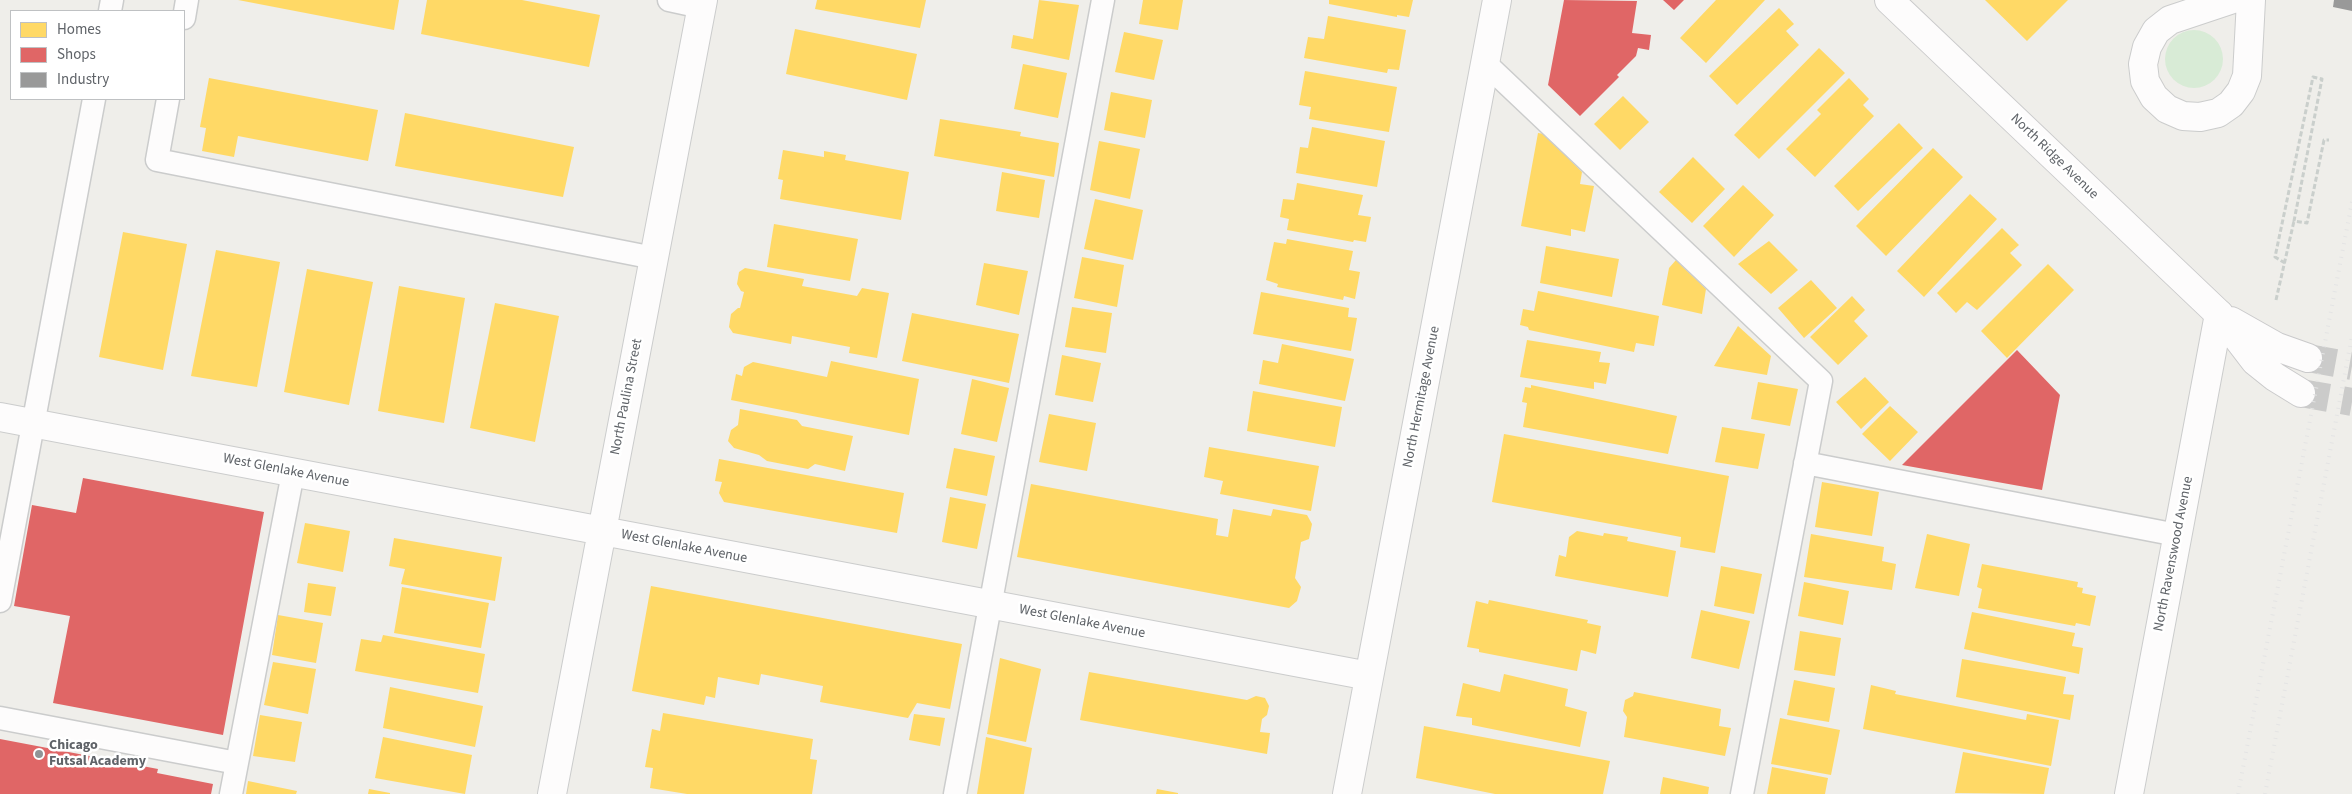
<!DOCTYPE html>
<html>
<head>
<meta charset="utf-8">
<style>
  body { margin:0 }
  #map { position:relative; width:2352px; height:794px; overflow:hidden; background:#efeeea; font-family:"Source Sans 3",sans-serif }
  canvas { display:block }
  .legend { position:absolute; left:10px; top:10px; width:175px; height:90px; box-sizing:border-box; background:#fff; border:1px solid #bfc1c3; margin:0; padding:6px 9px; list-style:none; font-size:15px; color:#5f6368 }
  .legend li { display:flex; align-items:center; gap:10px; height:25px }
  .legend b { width:25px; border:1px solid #bfc1c3 }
</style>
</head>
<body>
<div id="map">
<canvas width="2352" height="794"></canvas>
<ul class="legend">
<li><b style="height:14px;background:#ffd966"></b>Homes</li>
<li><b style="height:14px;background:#e06666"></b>Shops</li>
<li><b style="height:14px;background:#999"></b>Industry</li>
</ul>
</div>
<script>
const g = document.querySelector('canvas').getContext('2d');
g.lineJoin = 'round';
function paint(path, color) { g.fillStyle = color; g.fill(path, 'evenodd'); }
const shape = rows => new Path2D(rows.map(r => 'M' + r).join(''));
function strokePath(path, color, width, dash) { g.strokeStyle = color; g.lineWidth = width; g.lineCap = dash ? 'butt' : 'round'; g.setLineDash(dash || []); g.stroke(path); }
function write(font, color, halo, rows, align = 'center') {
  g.font = font + ' "Source Sans 3",sans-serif'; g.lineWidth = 5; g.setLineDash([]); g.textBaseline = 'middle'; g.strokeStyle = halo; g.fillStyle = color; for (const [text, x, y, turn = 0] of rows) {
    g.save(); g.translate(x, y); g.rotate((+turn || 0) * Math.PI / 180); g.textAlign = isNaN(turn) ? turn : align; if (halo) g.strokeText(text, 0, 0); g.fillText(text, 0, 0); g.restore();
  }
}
paint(shape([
  '2165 59a29 29 0 1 1 58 0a29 29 0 1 1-58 0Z'
]), '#d8ebd6');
paint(shape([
  [238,0,399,0,394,30],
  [427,0,522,0,600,15,589,67,421,34],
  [817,0,926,0,920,28,815,9],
  [1039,0,1079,5,1069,60,1011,48,1013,35,1033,39],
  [1143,0,1183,0,1178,30,1139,24],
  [1329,0,1413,0,1409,17,1397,15,1397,17,1329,4],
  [1716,0,1765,0,1706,63,1680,38],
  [1985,0,2068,0,2027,41],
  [1779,8,1794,24,1786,31,1799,45,1737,105,1709,76],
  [1328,16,1406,30,1399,70,1388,69,1387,73,1304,58,1308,37,1324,39],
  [795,29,917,54,907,100,786,74],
  [1124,32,1163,40,1154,80,1115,72],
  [1819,48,1845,73,1759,159,1734,135],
  [1023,64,1067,73,1058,118,1014,109],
  [1305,71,1397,87,1389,132,1309,119,1311,107,1299,105],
  [209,78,378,110,368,161,238,136,234,157,202,151,206,128,200,127],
  [1849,78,1869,99,1863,105,1874,116,1815,177,1786,149,1821,114,1817,110],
  [1111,92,1152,100,1145,138,1104,130],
  [1623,96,1649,122,1620,150,1594,124],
  [405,113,574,147,563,197,395,166],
  [940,119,1021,132,1020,136,1059,143,1054,177,934,156],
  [1899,123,1923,148,1858,211,1834,186],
  [1312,127,1385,141,1377,187,1296,173,1300,147,1308,148],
  [1538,133,1545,134,1582,172,1580,184,1594,186,1585,232,1571,229,1571,236,1521,226],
  [1099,141,1140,149,1130,199,1090,190],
  [1933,148,1963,177,1886,256,1856,226],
  [783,150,824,157,824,151,846,155,845,160,909,172,901,220,780,199,783,180,778,179],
  [1693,157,1725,189,1692,223,1659,192],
  [1002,172,1045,180,1039,218,996,211],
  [1297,183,1363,195,1358,215,1371,217,1366,242,1354,240,1353,242,1287,230,1289,219,1280,217,1283,199,1294,200],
  [1743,185,1774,215,1734,257,1703,226],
  [1970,194,1997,219,1924,297,1897,271],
  [1095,199,1143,210,1133,260,1084,249],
  [774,224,858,239,850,281,767,267],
  [2002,228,2019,245,2010,253,2022,265,1977,310,1967,302,1956,313,1937,293],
  [123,232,187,244,163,370,99,357],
  [1287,239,1353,251,1349,270,1360,272,1355,299,1344,296,1343,300,1277,287,1278,284,1266,280,1274,242,1286,244],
  [1769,241,1798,270,1771,294,1738,264],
  [1546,246,1619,259,1612,297,1540,283],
  [216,250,280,262,257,387,191,376],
  [1082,257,1124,265,1117,307,1074,298],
  [1676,260,1706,289,1702,314,1662,305,1669,268],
  [984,263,1028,271,1019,315,976,305],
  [2048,264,2074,290,2007,358,1981,331],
  [745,268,804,279,802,286,857,296,862,288,889,293,877,358,849,353,850,347,792,336,791,344,733,333,729,327,731,314,738,308,740,308,744,292,741,291,737,284,739,272],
  [307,269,373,282,349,405,284,392],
  [1811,280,1837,308,1804,338,1778,308],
  [399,286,465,298,444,423,378,411],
  [1538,291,1659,316,1654,346,1636,343,1634,352,1529,330,1528,327,1520,325,1523,309,1534,311],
  [1261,292,1349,308,1348,317,1357,318,1351,351,1253,334],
  [1852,296,1865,310,1854,321,1868,336,1838,365,1810,337],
  [495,303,559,316,535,442,470,428],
  [1072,307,1112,313,1106,353,1065,347],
  [912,313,1019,334,1009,383,902,361],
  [1738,326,1771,356,1767,375,1714,366],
  [1527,340,1601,352,1599,362,1610,363,1606,384,1594,382,1594,389,1520,377],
  [1282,344,1354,359,1345,401,1259,384,1263,360,1278,363],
  [1062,355,1101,363,1093,402,1055,395],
  [831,361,919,379,909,435,731,400,736,374,742,376,744,367,753,362,827,377],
  [1865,377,1889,402,1861,429,1836,402],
  [972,379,1009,388,997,442,961,434],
  [1758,382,1798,389,1790,426,1751,419],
  [1531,385,1677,416,1668,454,1523,427,1527,403,1522,402,1525,387,1531,388],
  [1253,391,1342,407,1335,447,1247,431],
  [1890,406,1918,432,1890,461,1862,434],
  [740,409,797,420,802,426,853,436,845,471,815,464,808,469,767,461,759,455,734,448,728,441,731,430,738,425],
  [1049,414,1096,423,1087,471,1039,462],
  [1722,427,1765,434,1758,469,1715,462],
  [1504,434,1729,476,1715,553,1680,547,1681,537,1492,502],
  [1209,447,1319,466,1311,511,1220,494,1223,481,1204,477],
  [954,448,995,456,987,496,946,488],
  [719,459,904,493,897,533,724,502,719,493,722,482,715,481],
  [1822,482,1879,492,1872,536,1815,527],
  [1031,484,1218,519,1216,535,1228,537,1233,509,1271,516,1273,509,1307,515,1312,524,1309,539,1301,542,1295,578,1301,587,1297,601,1289,608,1017,557],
  [950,497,986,504,977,549,942,542],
  [305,523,350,531,343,572,297,563],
  [1577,531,1603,536,1604,533,1628,537,1627,541,1676,551,1668,597,1555,576,1559,555,1566,557,1569,537],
  [1811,534,1884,547,1882,561,1896,564,1892,590,1804,577],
  [1927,534,1970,544,1959,596,1915,588],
  [394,538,502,557,495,601,401,584,405,569,389,566],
  [1982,564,2078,582,2077,587,2083,588,2082,593,2096,596,2090,626,2076,623,2075,626,1978,608,1982,589,1977,587],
  [1721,566,1762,574,1754,614,1714,606],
  [1804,582,1849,591,1843,625,1798,616],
  [308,583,336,587,331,616,304,612],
  [651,586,962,644,950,709,917,703,908,718,820,702,823,686,761,674,759,685,718,677,715,698,706,696,704,705,632,691],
  [402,587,489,603,481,648,394,633],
  [1489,600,1588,620,1587,623,1601,626,1596,654,1581,650,1577,671,1479,652,1479,649,1467,647,1476,601,1488,604],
  [1701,610,1750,621,1739,669,1691,658],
  [1972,612,2075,633,2072,646,2083,648,2079,674,1964,649],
  [278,615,323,623,316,663,272,655],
  [1800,631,1841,638,1835,676,1794,670],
  [383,635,485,654,478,693,355,671,361,639,381,642],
  [1000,658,1041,669,1026,742,987,734],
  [1962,659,2066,677,2063,694,2074,695,2070,720,1956,697],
  [273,662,316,669,308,714,264,705],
  [1089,672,1247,700,1256,696,1265,698,1269,706,1267,715,1262,719,1260,732,1270,733,1267,754,1080,720],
  [1504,674,1568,689,1565,706,1587,712,1580,747,1472,725,1472,718,1456,716,1463,683,1500,692],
  [1794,680,1835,688,1829,722,1787,715],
  [1871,685,1896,691,1895,694,2026,720,2027,714,2059,720,2051,766,1863,729],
  [390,687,483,706,475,747,383,728],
  [1634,692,1721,709,1719,726,1731,728,1725,756,1624,737,1627,717,1623,711,1625,700,1633,696],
  [663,713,813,739,810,759,817,760,812,794,687,794,650,788,653,768,645,767,652,729,660,731],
  [914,714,945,718,940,746,909,740],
  [260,715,302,722,295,762,253,756],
  [1780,718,1840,730,1831,775,1771,764],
  [1424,726,1610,761,1603,794,1495,794,1416,778],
  [383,737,472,755,465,794,375,778],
  [986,737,1032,748,1024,794,977,794],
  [1963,752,2049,768,2044,794,1955,793],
  [1772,767,1828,778,1825,794,1767,794],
  [1663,777,1709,787,1708,794,1660,794],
  [248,781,297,791,296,794,246,794],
  [369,789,390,793,390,794,368,794],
  [1157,789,1178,793,1178,794,1156,794]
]), '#ffd966');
paint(shape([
  [1564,0,1637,1,1632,33,1651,35,1649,50,1638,48,1636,56,1617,75,1619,77,1580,116,1548,85],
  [1663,0,1684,0,1674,10],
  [2017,350,2060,395,2042,490,1902,465],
  [83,478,264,512,223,735,53,703,70,616,14,606,32,505,76,513],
  [0,739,158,769,157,773,213,784,211,794,0,794]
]), '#e06666');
paint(shape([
  [2334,0,2352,0,2352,11,2333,7]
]), '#999');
strokePath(shape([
  [2308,358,2352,366],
  [2301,393,2352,402]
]), '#cbcbca', 28, [28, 14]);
const lane = shape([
  [669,0,701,7],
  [110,11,112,0],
  [184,18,187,0],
  [1485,63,1821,381,1742,794],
  [168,99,157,160,654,258],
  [1805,463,2177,535],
  [0,601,94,99],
  [0,718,237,763],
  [231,794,293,473],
  [955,794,1103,0]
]);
const street = shape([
  [2230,0,2170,20,2156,31,2147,47,2143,64,2145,81,2154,97,2167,109,2183,116,2200,117,2218,113,2231,104,2241,91,2247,76,2251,0],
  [0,417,1369,676],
  [552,794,703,0],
  [1347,794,1497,0],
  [2129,794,2219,314]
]);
const secondary = shape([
  [1889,0,2219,314,2255,361,2275,377,2301,393],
  [2231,321,2277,347,2308,358]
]);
strokePath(lane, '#cbcccc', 25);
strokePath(street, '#cbcccc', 30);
strokePath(secondary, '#cacacb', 30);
strokePath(shape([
  [2285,263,2275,257,2313,77,2322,79,2294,221,2307,223,2324,140,2329,140],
  [2276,300,2294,221]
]), '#cacfcc', 3, [5, 2.5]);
strokePath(lane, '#fdfcfc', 22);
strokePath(street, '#fdfcfc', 28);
strokePath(secondary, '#fdfcfc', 28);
strokePath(shape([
  [2238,794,2352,202],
  [2265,794,2352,336]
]), '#e4e4e4', 4, [1, 6]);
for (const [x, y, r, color] of [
  [39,754,5,"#919496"]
]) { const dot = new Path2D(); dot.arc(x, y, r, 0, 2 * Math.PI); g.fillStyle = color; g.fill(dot); strokePath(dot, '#fff', 2); }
write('14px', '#5f6368', '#fff', [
  ["North Ridge Avenue",2054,157,44],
  ["North Paulina Street",627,397,-79],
  ["North Hermitage Avenue",1422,397,-79],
  ["West Glenlake Avenue",286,471,11],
  ["West Glenlake Avenue",684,547,11],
  ["North Ravenswood Avenue",2174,554,-79],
  ["West Glenlake Avenue",1082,622,11]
]);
write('bold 14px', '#5f6368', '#fff', [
  ["Chicago",49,746],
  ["Futsal Academy",49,762]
], 'left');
</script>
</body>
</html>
